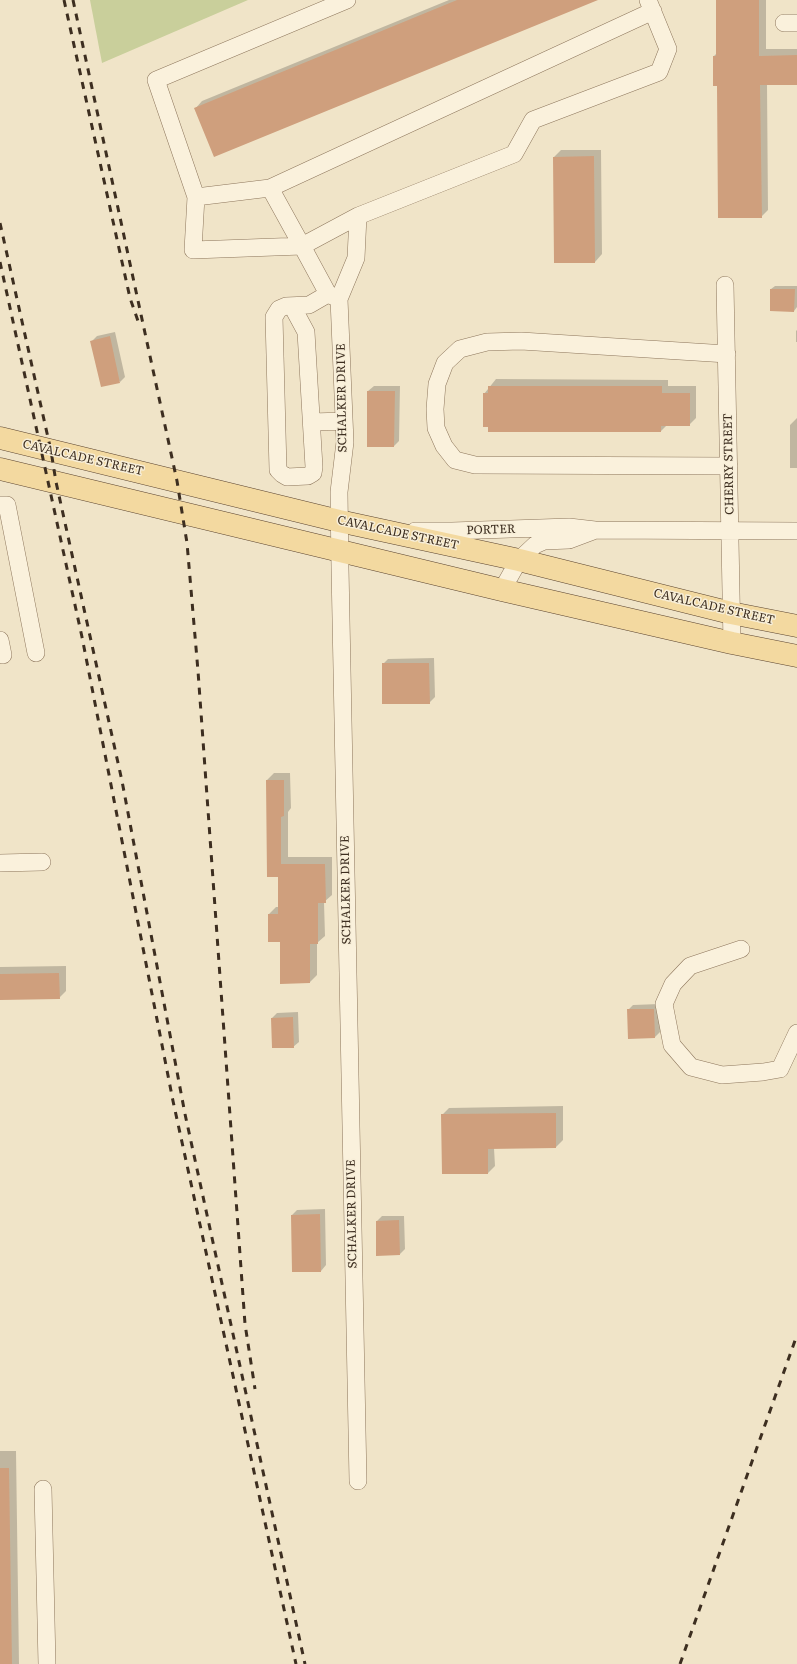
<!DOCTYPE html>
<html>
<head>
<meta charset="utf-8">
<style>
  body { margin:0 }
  canvas { display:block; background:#f0e4c8 }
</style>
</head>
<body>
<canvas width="797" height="1664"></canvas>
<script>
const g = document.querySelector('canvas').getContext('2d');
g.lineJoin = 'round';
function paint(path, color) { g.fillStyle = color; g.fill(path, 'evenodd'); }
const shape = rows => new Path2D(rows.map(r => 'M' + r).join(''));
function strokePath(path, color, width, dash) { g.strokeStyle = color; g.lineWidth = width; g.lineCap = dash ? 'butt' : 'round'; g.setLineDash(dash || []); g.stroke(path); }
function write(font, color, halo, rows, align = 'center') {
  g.font = font + ' Literata,serif'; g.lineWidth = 3; g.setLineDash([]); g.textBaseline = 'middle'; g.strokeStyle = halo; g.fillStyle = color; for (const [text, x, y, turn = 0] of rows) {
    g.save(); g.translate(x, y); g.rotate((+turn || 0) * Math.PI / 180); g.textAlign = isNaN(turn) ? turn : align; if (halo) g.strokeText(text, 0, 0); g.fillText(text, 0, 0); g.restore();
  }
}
paint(shape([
  [90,0,248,0,102,63]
]), '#c9cf9b');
paint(shape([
  [449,0,594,0,195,109,202,101],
  [717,0,766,0,766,49,797,49,797,84,767,84,768,210,761,217,718,85,714,56,717,53],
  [561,150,601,150,602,254,595,262,554,157],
  [775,286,797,286,797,307,794,311,771,289],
  [797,330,797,342,796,342,796,331],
  [115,332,125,377,120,382,92,341,97,336],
  [496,379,668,380,668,386,696,386,696,418,689,425,667,425,661,431,484,394],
  [374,386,400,386,399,441,394,446,368,391],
  [797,418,797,468,790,468,790,425],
  [434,658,435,697,429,703,383,664,388,659],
  [274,773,290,773,291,808,288,812,288,857,332,857,332,895,324,902,325,936,317,943,317,975,310,982,281,983,281,941,269,914,276,907,279,907,279,876,267,780],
  [66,966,66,991,59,998,0,999,0,967],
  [659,1004,660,1032,655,1037,628,1010,633,1005],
  [298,1012,299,1042,293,1047,272,1018,277,1013],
  [563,1106,563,1140,556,1147,494,1148,495,1166,488,1173,442,1115,449,1108],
  [325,1209,326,1265,321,1271,292,1215,297,1210],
  [382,1216,404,1216,405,1249,400,1254,377,1221],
  [0,1451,16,1451,19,1664,0,1664]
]), '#0003');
paint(shape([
  [457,0,598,0,214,157,194,108],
  [716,0,759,0,759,56,797,55,797,85,760,85,762,218,718,218,717,86,713,86,713,56,716,56],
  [594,156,595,263,554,263,553,157],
  [770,289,795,289,794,312,770,311],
  [110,336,120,383,101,387,90,341],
  [488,386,662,386,662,393,690,393,690,426,661,426,661,432,488,432,488,427,483,427,483,393,488,393],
  [367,391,395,391,394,447,367,447],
  [382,663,429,663,430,704,382,704],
  [266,780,284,780,284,816,281,817,281,864,325,864,326,903,318,903,318,944,310,944,310,983,280,984,280,942,268,942,268,914,278,914,278,877,267,877],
  [59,973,60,999,0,1000,0,974],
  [627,1009,654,1009,655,1038,628,1039],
  [293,1017,294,1048,272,1048,271,1018],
  [556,1113,556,1148,488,1149,488,1174,442,1174,441,1114],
  [320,1214,321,1272,292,1272,291,1215],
  [399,1220,400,1255,376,1256,376,1221],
  [0,1468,9,1468,12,1664,0,1664]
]), '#cf9f7d');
const minor = shape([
  [784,23,797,23],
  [270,188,302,246,358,216],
  [196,197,270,188,653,11],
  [725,285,732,643],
  [339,299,328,294,302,246,193,250,196,197,156,80,347,0],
  [292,306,306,332,314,467,313,473,308,476,287,477,282,474,278,470,274,317,279,309,286,306,309,305,328,294],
  [727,354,521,341,487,342,460,349,445,363,437,384,435,409,436,428,444,446,455,460,475,465,729,466],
  [312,422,344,421],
  [0,505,7,505,36,653],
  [415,531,452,531,569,527,595,530,797,531],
  [502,590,519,560,535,545,544,541,569,540,593,531],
  [0,640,3,655],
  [0,863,42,862],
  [741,949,690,966,673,984,664,1004,672,1045,691,1067,722,1075,763,1072,780,1069,797,1033],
  [358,1481,340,568,339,492,345,442,339,299,356,258,358,216,514,154,533,120,659,72,668,49,648,0],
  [43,1489,47,1664]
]);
const major = shape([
  [0,438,339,521,519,560,731,613,797,626],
  [0,469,502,590,732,643,797,656]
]);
strokePath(minor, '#8d765c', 18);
strokePath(major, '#5b4430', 23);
strokePath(minor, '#faf1dc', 17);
strokePath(major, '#f3d9a0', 22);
strokePath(shape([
  [64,0,130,298,138,321],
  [73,0,177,481,187,543,198,671,245,1324,255,1389],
  [0,223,51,451,56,482,122,781,185,1114,305,1664],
  [0,262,82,637,173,1101,296,1664],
  [680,1664,797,1335]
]), '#3d2e20', 3, [7, 7]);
write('12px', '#3d2e20', '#f7eed8', [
  ["SCHALKER DRIVE",342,398,-91],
  ["CAVALCADE STREET",83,458,13],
  ["CHERRY STREET",729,464,-91],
  ["PORTER",491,530,-2],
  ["CAVALCADE STREET",398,533,12],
  ["CAVALCADE STREET",714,607,13],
  ["SCHALKER DRIVE",346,890,-91],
  ["SCHALKER DRIVE",352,1214,-91]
]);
</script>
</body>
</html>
